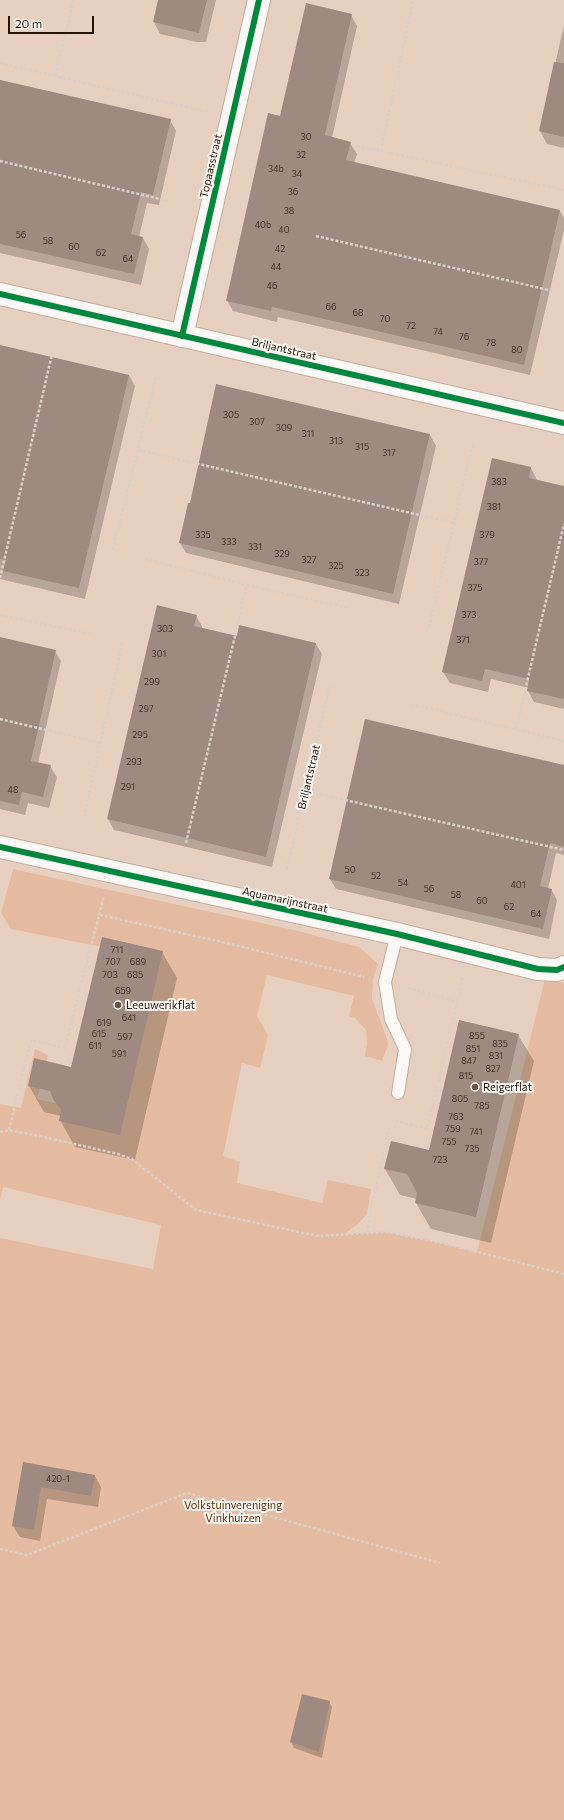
<!DOCTYPE html>
<html>
<head>
<meta charset="utf-8">
<style>
  body { margin:0 }
  #map { position:relative; width:564px; height:1820px; overflow:hidden; background:#e8d0c1; font-family:Commissioner,sans-serif }
  canvas { display:block }
  .scale { position:absolute; left:8px; top:16px; width:86px; height:18px; box-sizing:border-box; border:2px solid #261407; border-top:0; padding-left:5px; font-size:12px; line-height:14px; white-space:nowrap; color:#261407; -webkit-text-stroke:3px #fcf7f3; paint-order:stroke }
</style>
</head>
<body>
<div id="map">
<canvas width="564" height="1820"></canvas>
<div class="scale">20 m</div>
</div>
<script>
const g = document.querySelector('canvas').getContext('2d');
g.lineJoin = 'round';
function paint(path, color) { g.fillStyle = color; g.fill(path, 'evenodd'); }
const shape = rows => new Path2D(rows.map(r => 'M' + r).join(''));
function strokePath(path, color, width, dash) { g.strokeStyle = color; g.lineWidth = width; g.lineCap = dash ? 'butt' : 'round'; g.setLineDash(dash || []); g.stroke(path); }
function write(font, color, halo, rows, align = 'center') {
  g.font = font + ' Commissioner,sans-serif'; g.lineWidth = 4; g.setLineDash([]); g.textBaseline = 'middle'; g.strokeStyle = halo; g.fillStyle = color; for (const [text, x, y, turn = 0] of rows) {
    g.save(); g.translate(x, y); g.rotate((+turn || 0) * Math.PI / 180); g.textAlign = isNaN(turn) ? turn : align; if (halo) g.strokeText(text, 0, 0); g.fillText(text, 0, 0); g.restore();
  }
}
paint(shape([
  [13,869,294,930,359,947,378,964,373,979,372,999,387,1039,388,1045,382,1061,365,1056,367,1044,366,1030,356,1019,349,1016,354,996,267,975,257,1016,268,1035,260,1068,242,1063,223,1156,240,1162,237,1183,322,1203,328,1180,371,1189,367,1214,357,1225,344,1234,387,1232,442,1243,477,1252,545,979,564,983,564,1820,0,1820,0,1238,153,1269,161,1225,3,1187,0,1200,0,1104,21,1108,35,1049,48,1055,37,1099,69,1106,102,947,11,929,1,913]
]), '#e5bca1');
paint(shape([
  [159,0,216,0,206,42,197,42,160,34,154,22],
  [351,15,357,26,332,138,350,143,357,154,354,163,560,211,564,218,564,230,530,375,278,317,277,322,233,311,227,300,281,117],
  [564,25,564,148,547,144,540,131],
  [0,80,170,120,176,131,159,205,147,203,139,237,143,238,149,249,141,285,0,253],
  [0,346,129,375,135,386,85,599,0,579],
  [430,435,436,446,399,604,186,553,180,543,191,505],
  [492,459,531,468,537,480,564,487,564,709,534,702,528,691,529,688,491,679,488,692,450,683,443,672],
  [196,616,202,626,202,629,238,637,316,644,322,654,272,867,114,830,108,819],
  [0,638,55,651,61,661,38,763,50,766,57,777,49,808,28,803,25,815,0,809],
  [564,766,564,855,556,853,548,889,551,889,557,900,549,939,336,889,330,879],
  [162,952,177,978,135,1160,75,1147,60,1120,61,1116,44,1112,29,1086,72,1068],
  [518,1035,534,1061,491,1243,431,1229,416,1203,417,1199,400,1195,385,1169,430,1151],
  [24,1463,95,1476,101,1487,98,1507,47,1499,40,1541,20,1537,13,1526],
  [329,1702,332,1707,322,1758,294,1748,291,1742]
]), '#0003');
paint(shape([
  [158,0,207,0,199,33,153,22],
  [306,3,352,14,325,135,351,142,346,160,560,210,524,365,272,307,271,311,226,301,268,113,280,116],
  [554,62,564,63,564,137,539,131],
  [0,80,171,119,153,195,141,192,131,234,143,237,134,274,0,244],
  [0,345,129,375,79,588,3,571,6,560,0,559],
  [216,384,430,434,393,594,179,543,188,503,190,503],
  [492,458,531,467,529,478,564,486,564,699,527,691,529,679,485,669,482,681,442,672],
  [157,605,197,615,194,626,237,636,239,625,316,643,266,857,107,819],
  [0,637,56,650,31,761,51,765,43,797,22,792,19,805,0,801],
  [365,719,564,765,564,847,550,843,540,886,552,889,543,929,329,879],
  [102,937,163,951,120,1135,59,1121,61,1109,54,1101,50,1091,28,1086,34,1058,71,1067],
  [459,1020,519,1034,476,1217,415,1203,417,1193,407,1174,384,1169,391,1141,429,1150],
  [23,1462,95,1475,91,1496,41,1487,34,1530,12,1526],
  [302,1694,330,1701,319,1752,290,1742]
]), '#9f8a81');
const service = shape([
  [397,934,385,982,391,1019,405,1049,398,1093]
]);
const minor = shape([
  [0,294,564,423],
  [182,336,259,0],
  [0,847,397,934,538,969,557,970,564,967]
]);
strokePath(service, '#c2ada0', 14);
strokePath(minor, '#c2ada0', 24);
strokePath(shape([
  [0,63,208,112],
  [55,76,74,0],
  [357,146,564,190],
  [381,151,413,0],
  [0,161,168,201],
  [316,236,553,291],
  [138,450,454,523],
  [113,550,156,376],
  [145,559,247,585,348,608],
  [0,578,53,350],
  [0,615,91,634],
  [429,627,473,444],
  [411,704,564,741],
  [0,719,101,743],
  [516,729,564,524],
  [306,791,564,850],
  [84,817,123,642],
  [186,843,247,585],
  [287,869,330,685],
  [100,915,231,944,364,977],
  [408,988,457,1002],
  [9,1130,31,1040,65,1048,104,896],
  [0,1132,9,1130,44,1137,118,1154,132,1159,196,1210,318,1236,387,1232,442,1243,564,1274],
  [368,1233,368,1223,391,1120,427,1129,463,977],
  [0,1549,27,1555,187,1493,440,1563]
]), '#d8d0ca', 2.5, [3, 2]);
strokePath(service, '#fcf8f6', 12);
strokePath(minor, '#fcf8f6', 22);
strokePath(shape([
  [0,294,564,423],
  [182,336,259,0],
  [0,847,397,934,538,969,557,970,564,967]
]), '#00873e', 6);
for (const [x, y, r, color] of [
  [118,1005,4,"#6a5648"],
  [475,1087,4,"#6a5648"]
]) { const dot = new Path2D(); dot.arc(x, y, r, 0, 2 * Math.PI); g.fillStyle = color; g.fill(dot); strokePath(dot, '#fcf7f3', 1.5); }
write('9px', '#443226', null, [
  ["30",306,137],
  ["32",301,155],
  ["34b",276,169],
  ["34",297,174],
  ["36",293,192],
  ["38",289,211],
  ["40b",263,225],
  ["40",284,230],
  ["56",21,235],
  ["58",48,241],
  ["60",74,247],
  ["42",280,249],
  ["62",101,253],
  ["64",128,259],
  ["44",276,267],
  ["46",272,286],
  ["66",331,307],
  ["68",358,313],
  ["70",385,319],
  ["72",411,326],
  ["74",438,332],
  ["76",464,337],
  ["78",491,343],
  ["80",517,350],
  ["305",231,415],
  ["307",257,422],
  ["309",284,428],
  ["311",308,434],
  ["313",336,441],
  ["315",362,447],
  ["317",389,453],
  ["383",499,482],
  ["381",494,507],
  ["335",203,535],
  ["379",487,535],
  ["333",229,542],
  ["331",255,547],
  ["329",282,554],
  ["327",309,560],
  ["377",481,562],
  ["325",336,566],
  ["323",362,573],
  ["375",475,588],
  ["373",469,615],
  ["303",165,629],
  ["371",463,640],
  ["301",159,654],
  ["299",152,682],
  ["297",146,709],
  ["295",140,735],
  ["293",134,762],
  ["291",128,787],
  ["48",13,790],
  ["50",350,870],
  ["52",376,876],
  ["54",403,883],
  ["401",518,885],
  ["56",429,889],
  ["58",456,895],
  ["60",482,901],
  ["62",509,907],
  ["64",536,914],
  ["711",117,950],
  ["707",113,962],
  ["689",138,962],
  ["703",110,975],
  ["685",135,975],
  ["659",123,991],
  ["641",129,1018],
  ["619",104,1023],
  ["615",99,1034],
  ["855",477,1036],
  ["597",125,1037],
  ["835",500,1044],
  ["611",95,1046],
  ["851",473,1049],
  ["591",119,1054],
  ["831",496,1056],
  ["847",469,1061],
  ["827",493,1069],
  ["815",466,1076],
  ["805",460,1099],
  ["785",482,1106],
  ["763",456,1117],
  ["759",453,1129],
  ["741",476,1132],
  ["755",449,1142],
  ["735",472,1149],
  ["723",440,1160],
  ["420-1",58,1479]
]);
write('11px', '#261407', '#fcf7f3', [
  ["Topaasstraat",211,166,-77],
  ["Briljantstraat",284,349,13],
  ["Briljantstraat",309,777,-77],
  ["Aquamarijnstraat",285,900,12]
]);
write('11px', '#261407', '#fcf7f3', [
  ["Leeuwerikflat",126,1005],
  ["Reigerflat",483,1087]
], 'left');
write('11px', '#612e00', '#fcf7f3', [
  ["Volkstuinvereniging",233,1505],
  ["Vinkhuizen",233,1518]
]);
</script>
</body>
</html>
